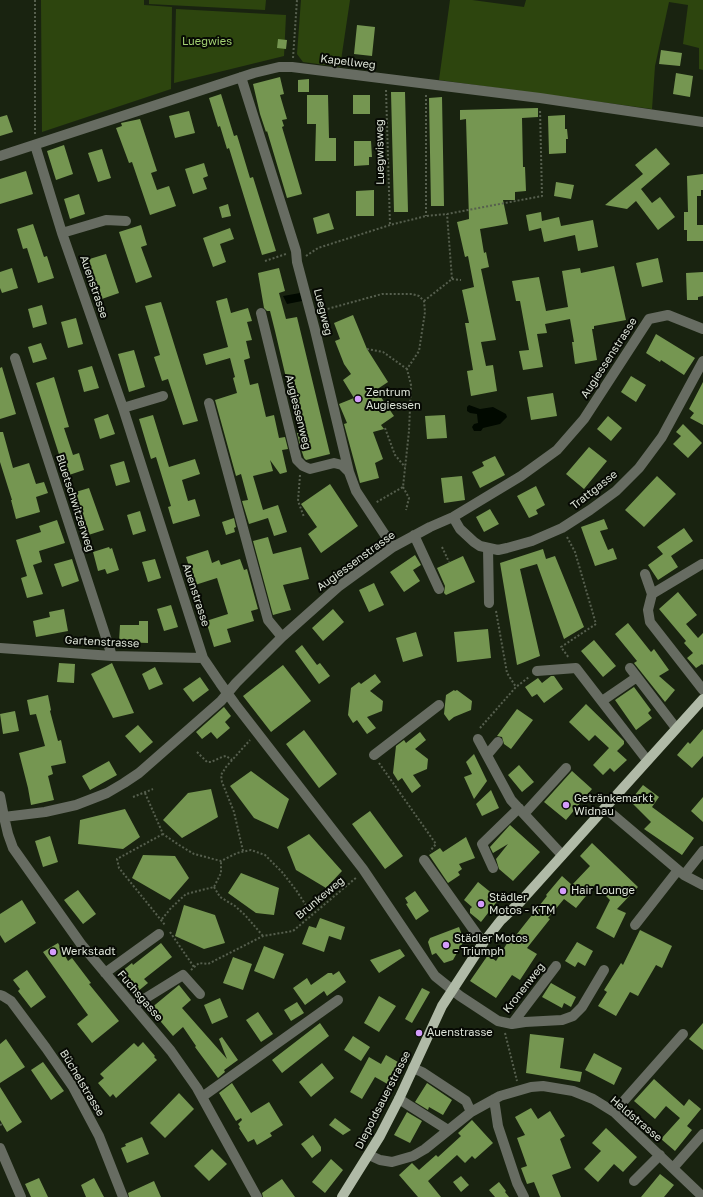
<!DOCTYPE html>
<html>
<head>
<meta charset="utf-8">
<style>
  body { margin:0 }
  canvas { display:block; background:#192310 }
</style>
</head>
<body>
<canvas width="703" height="1197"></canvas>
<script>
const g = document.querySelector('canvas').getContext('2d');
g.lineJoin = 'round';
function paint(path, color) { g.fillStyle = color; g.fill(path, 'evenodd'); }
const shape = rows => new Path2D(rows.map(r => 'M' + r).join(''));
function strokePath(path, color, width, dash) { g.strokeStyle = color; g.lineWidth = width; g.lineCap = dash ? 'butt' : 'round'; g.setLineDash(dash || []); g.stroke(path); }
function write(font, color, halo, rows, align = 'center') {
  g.font = font + ' "Golos Text",sans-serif'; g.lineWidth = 4; g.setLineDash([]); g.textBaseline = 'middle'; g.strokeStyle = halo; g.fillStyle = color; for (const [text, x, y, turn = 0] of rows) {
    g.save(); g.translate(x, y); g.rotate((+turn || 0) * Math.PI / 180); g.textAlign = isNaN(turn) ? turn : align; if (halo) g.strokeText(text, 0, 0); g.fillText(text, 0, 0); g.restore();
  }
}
paint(shape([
  [41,0,144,0,144,5,172,7,171,89,42,132],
  [149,0,266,0,265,10,149,4],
  [301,0,350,0,340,67,303,62,297,54],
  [450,0,472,0,524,7,526,0,703,0,703,70,699,69,699,48,683,44,688,5,669,2,655,66,652,109,439,80],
  [176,9,286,15,284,56,174,83]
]), '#2d450e');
paint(shape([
  [300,293,302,301,287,304,283,296],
  [469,405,480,409,493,407,506,414,507,417,500,424,483,428,481,431,474,431,472,427,474,424,478,423,477,414,470,413,467,411,467,407]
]), '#010900');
paint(shape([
  [357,25,375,27,372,56,354,54],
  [278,39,287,40,286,49,277,48],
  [661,50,682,53,680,66,659,64],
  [676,73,693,76,690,97,673,94],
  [280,77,284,94,280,95,287,119,282,120,284,126,282,127,302,194,287,198,267,131,266,132,260,114,253,84],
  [309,79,309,92,298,92,298,80],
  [391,92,405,92,408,212,394,212],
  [221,94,234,136,237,135,250,178,253,177,276,251,262,255,229,148,227,149,220,126,218,127,209,98],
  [307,95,328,95,329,138,336,138,336,161,315,161,316,124,307,124],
  [353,95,370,95,370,114,353,114],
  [442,97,444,206,431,206,429,98],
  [538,108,538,117,522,118,523,167,525,167,526,191,515,192,515,200,503,200,508,224,480,229,484,253,486,252,489,267,481,269,496,340,481,342,486,366,493,365,497,391,471,396,467,371,473,370,465,323,469,323,462,290,474,287,468,256,465,257,457,222,469,219,466,119,460,120,460,110],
  [189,111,195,133,175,138,169,116],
  [7,115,13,132,0,136,0,117],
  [565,115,565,129,567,129,568,139,566,139,566,153,549,154,548,116],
  [140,119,157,171,151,173,157,190,169,186,176,206,150,215,132,162,129,163,116,128,122,126,121,123],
  [354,141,371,141,372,157,369,157,369,165,354,166],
  [64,145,73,174,56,180,47,151],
  [656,148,670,164,641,189,652,203,660,197,675,217,658,230,636,201,627,209,605,205,643,174,635,165],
  [102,149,111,178,98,182,88,153],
  [204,163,208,176,203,178,207,189,193,194,185,169],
  [26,171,33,194,0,204,0,179],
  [703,174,703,190,701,190,701,196,697,196,697,225,703,225,703,241,687,241,687,230,684,230,684,212,688,212,687,176],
  [556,182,574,185,571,199,554,196],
  [374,190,374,216,356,216,356,191],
  [79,194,85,214,70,219,64,199],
  [228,204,231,216,222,218,219,207],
  [541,212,542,221,559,217,561,226,593,220,598,247,578,251,575,235,544,242,541,228,529,231,526,215],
  [329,213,334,229,317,234,313,218],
  [33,224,44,257,47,256,54,278,38,283,27,248,23,249,17,229],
  [141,225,147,245,141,247,152,277,136,283,119,232],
  [230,228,234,239,220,244,226,262,213,267,203,238],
  [106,254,119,293,96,301,83,261],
  [658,258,663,282,642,287,636,263],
  [614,266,626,320,594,326,594,329,592,329,597,360,575,364,572,342,574,342,570,319,545,324,547,333,537,334,543,367,523,370,519,351,529,350,520,301,516,301,512,281,539,277,546,311,568,307,562,271,580,268,581,273],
  [12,268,18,288,2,293,0,288,0,272],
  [279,268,285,291,279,293,286,319,297,317,330,454,306,460,304,458,300,446,297,433,299,433,275,331,270,311,267,311,264,308,258,273],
  [703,272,703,296,698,297,698,300,687,300,686,273],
  [227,298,231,313,248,308,252,321,247,322,252,340,246,341,250,358,244,360,250,385,258,383,266,417,274,415,279,438,285,437,288,449,282,450,287,472,280,474,270,460,273,471,253,476,263,510,278,505,287,532,274,536,268,518,249,524,242,501,248,500,241,474,236,476,215,400,237,393,233,378,235,377,230,358,206,365,203,354,228,347,216,301],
  [161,302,198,421,183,425,168,379,162,381,154,357,160,355,145,306],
  [42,305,47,324,33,328,28,309],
  [353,315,367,349,388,382,376,390,394,416,381,425,384,429,373,432,383,459,375,463,379,478,360,483,344,424,347,423,339,404,354,398,343,380,351,374,344,364,335,341,340,339,334,323],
  [76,318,83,344,68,348,61,322],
  [656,334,695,358,684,375,661,360,660,362,646,353],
  [41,343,47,359,33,363,28,347],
  [134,350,145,387,129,392,118,354],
  [92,366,99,388,84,392,78,370],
  [2,367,16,414,0,419,0,368],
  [631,376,646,385,636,402,621,392],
  [54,377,69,427,64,428,73,455,79,453,84,470,66,476,36,383],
  [703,382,703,425,690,418,694,413,689,409],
  [553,393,557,416,531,420,527,397],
  [108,414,115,434,100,439,94,419],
  [153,415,169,467,195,459,200,474,182,480,188,501,195,499,200,516,173,524,168,507,171,506,156,457,151,459,139,419],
  [445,415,447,438,427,439,425,416],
  [608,416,622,428,611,441,597,429],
  [683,424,702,443,688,458,673,444,681,436,676,432],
  [0,432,3,432,13,468,29,463,36,484,44,482,48,493,36,497,40,512,16,519,11,500,12,500,0,462],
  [589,447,607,461,584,489,566,474],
  [495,456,505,475,480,488,472,472,484,466,482,462],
  [124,461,130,482,116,486,110,465],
  [462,476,465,500,444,503,441,478],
  [657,476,676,494,644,527,625,510],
  [330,484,358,526,321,553,308,534,317,527,301,504],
  [536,486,545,505,536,510,538,514,529,518,517,496],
  [89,488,104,530,82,537,69,494],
  [490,509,499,524,484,532,476,517],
  [140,511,146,531,133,535,127,515],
  [234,518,236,527,234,528,235,532,226,535,222,522],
  [604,519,608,529,600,531,608,550,613,548,617,559,595,566,581,527],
  [57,520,65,543,39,551,42,562,33,565,43,594,27,598,21,578,27,576,16,540,41,532,39,526],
  [684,528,693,541,671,556,678,567,658,580,648,565,663,554,657,547],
  [268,537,273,554,301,547,309,579,283,585,291,610,273,615,253,541],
  [109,547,110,549,112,548,119,570,107,574,105,569,98,571,93,552],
  [543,549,546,559,555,556,584,627,564,639,537,564,520,569,540,656,517,665,500,563],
  [208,550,212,563,219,560,221,565,240,559,244,570,247,569,258,609,251,611,254,621,227,629,231,642,214,647,206,621,228,614,217,578,195,585,186,557],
  [415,555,421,565,413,570,420,581,404,592,390,572],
  [463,556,475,582,446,595,444,593,445,586,437,568],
  [72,559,79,581,62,587,54,564],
  [155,559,161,578,148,582,142,562],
  [374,583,384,605,369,612,359,590],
  [678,592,697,615,686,624,698,638,703,633,703,665,702,664,696,668,687,658,693,653,684,643,686,641,659,609],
  [171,605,178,627,164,631,157,609],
  [64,609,68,631,36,637,33,621,50,617,49,612],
  [333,609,344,622,323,641,312,628],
  [139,621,148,621,148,643,119,642,120,625,139,625],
  [628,623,651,652,654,649,669,670,659,676,675,690,665,702,634,663,637,661,615,634],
  [488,629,491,658,457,662,454,632],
  [416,632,423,656,403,662,396,638],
  [594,640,616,666,603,677,581,651],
  [302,645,317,665,320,663,330,676,319,684,295,651],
  [59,663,75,664,74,683,57,682],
  [112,663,134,713,113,718,91,674],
  [283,665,311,701,271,732,243,696],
  [155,667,163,684,149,690,142,674],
  [375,674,381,682,370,691,383,701,382,711,367,717,376,728,367,734,357,720,353,723,348,715,351,688,359,682,361,684],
  [551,676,554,676,563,689,544,703,537,694,532,697,525,687,538,678,542,683],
  [200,677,209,690,193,702,183,689],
  [634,687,651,710,648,713,652,718,636,730,615,700],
  [454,690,455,691,457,690,472,701,471,710,454,717,449,721,444,714,446,695],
  [48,695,51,710,50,711,58,741,61,740,66,763,51,766,53,774,48,776,54,800,31,805,28,788,19,753,45,746,36,714,30,715,27,700],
  [586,704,624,741,624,744,617,751,627,760,614,772,610,768,603,775,593,765,609,748,595,735,589,741,569,722],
  [224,707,231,716,225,722,230,728,217,739,211,732,202,739,196,732],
  [517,709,533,720,511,749,504,744,502,737,497,736],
  [15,711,19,731,3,734,0,714],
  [138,725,153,742,140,753,125,736],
  [703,729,703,756,692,768,677,755,688,742,690,744],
  [304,730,337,774,319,788,286,744],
  [420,732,426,740,415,749,428,759,427,769,413,775,421,786,412,793,402,778,398,781,393,773,396,746,404,740,406,743],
  [474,754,487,781,474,799,464,777,472,774,466,762],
  [109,761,117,775,90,790,82,776],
  [519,765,534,782,522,792,508,775],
  [251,771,289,799,278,829,254,818,230,786],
  [572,771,592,789,566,820,544,802],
  [643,785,659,797,652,807,694,838,682,855,644,829,651,822,630,801],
  [211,789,218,817,182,838,163,820,188,793],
  [491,790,499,808,482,816,476,804],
  [703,797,703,822,691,811],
  [125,809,140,837,123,849,78,844,80,820],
  [370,811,403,856,385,869,352,824],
  [510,825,540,852,513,881,499,869,496,859,508,844,493,853,490,847],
  [309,834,342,871,326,888,296,870,287,847],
  [50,836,58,862,43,867,35,841],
  [466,837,475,858,459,864,462,869,458,872,460,875,448,883,429,855,440,848,443,852],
  [592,843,638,887,617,909,626,913,614,938,596,928,610,900,595,885,576,908,564,899,548,918,550,919,527,948,537,954,520,980,512,975,496,998,470,981,488,955,496,961,511,937,513,939,547,896,546,895,562,876,572,885,590,866,580,856],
  [143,855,175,856,189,878,170,900,132,878],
  [241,873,279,888,274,915,256,913,228,893],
  [478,882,499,899,481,922,470,913,470,909,472,907,464,900],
  [78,890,96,914,83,924,64,900],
  [415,891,429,911,416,920,406,904,408,903,405,898],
  [22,900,36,923,5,943,0,935,0,914],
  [184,905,215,915,225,943,204,949,175,936],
  [320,918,345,927,341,940,329,936,324,952,302,944,309,926,316,928],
  [459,927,465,943,462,944,453,960,444,963,436,953,432,955,428,942,430,938],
  [640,930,672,946,662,968,656,965,638,996,630,992,616,1016,598,1006,607,992,604,990,621,963,623,965],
  [577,942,593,951,585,966,578,962,575,967,565,961],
  [58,943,68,961,72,958,91,983,89,984,119,1021,92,1043,77,1024,88,1015,43,952],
  [161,943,172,957,144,979,148,983,137,992,121,972,132,963,133,965],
  [264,946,284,954,274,979,254,971],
  [400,949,405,956,379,973,370,960],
  [233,957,252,964,243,990,223,983],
  [27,970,46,997,31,1008,18,991,20,989,13,980],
  [339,971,346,982,327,996,324,991,305,1005,293,988,307,978,311,985,328,973,332,973,333,975],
  [551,983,576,997,571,1007,564,1003,562,1008,542,997],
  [179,985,191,1000,182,1008,227,1059,219,1039,222,1037,238,1060,224,1070,225,1072,218,1078,195,1047,196,1046,183,1027,173,1036,150,1009],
  [422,988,430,992,412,1023,405,1019],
  [379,996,396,1006,379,1032,364,1023],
  [220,998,228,1017,212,1024,204,1005],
  [297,1002,304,1013,291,1021,284,1010],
  [258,1012,273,1034,261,1042,246,1020],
  [320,1023,329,1036,282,1073,272,1060],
  [703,1023,703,1050,689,1039],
  [530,1034,564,1038,560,1068,582,1072,580,1082,526,1073],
  [353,1036,370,1047,361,1061,344,1050],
  [6,1039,25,1067,0,1083,0,1044],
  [143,1042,155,1056,154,1057,157,1060,116,1098,113,1094,110,1097,98,1083,104,1078,100,1074,134,1043,138,1047],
  [594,1053,622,1068,614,1085,585,1070],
  [386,1055,403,1065,391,1086,375,1077,362,1099,350,1092,369,1057,381,1064],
  [43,1062,64,1091,51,1100,31,1070],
  [322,1063,334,1078,311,1097,299,1082],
  [654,1079,684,1106,689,1099,701,1109,687,1126,692,1130,675,1151,661,1139,680,1118,666,1106,655,1119,634,1101],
  [232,1083,251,1113,269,1102,283,1125,270,1133,272,1136,257,1145,254,1139,248,1142,239,1128,240,1127,238,1124,242,1120,241,1118,236,1121,219,1093],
  [427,1083,452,1100,443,1115,429,1107,428,1110,415,1102],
  [0,1087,22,1122,7,1132,0,1120],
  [179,1093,194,1109,165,1138,150,1123],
  [531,1108,538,1119,550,1111,565,1136,560,1139,571,1168,552,1175,561,1197,540,1197,534,1182,527,1184,521,1168,527,1166,517,1138,525,1135,515,1117],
  [407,1112,422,1121,410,1143,394,1135],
  [335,1118,351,1130,343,1135,329,1125],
  [472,1120,493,1143,475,1159,472,1156,465,1163,457,1155,428,1181,441,1197,418,1197,399,1175,412,1163,419,1170,436,1155,438,1157,461,1136,458,1133],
  [606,1128,637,1157,623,1172,614,1164,598,1182,584,1169,601,1151,592,1143],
  [313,1135,321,1147,321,1151,312,1158,301,1144],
  [142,1137,149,1154,127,1163,121,1148,126,1146,125,1144],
  [212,1149,227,1164,209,1181,194,1166],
  [331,1159,343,1170,325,1193,312,1182],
  [660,1174,674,1185,664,1197,641,1197],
  [461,1176,469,1185,461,1192,453,1182],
  [39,1178,48,1197,31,1197,25,1184],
  [94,1178,104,1197,86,1197,81,1185],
  [282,1179,295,1197,263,1197,262,1193],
  [154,1181,161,1197,129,1197,128,1193],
  [499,1182,506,1191,505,1192,509,1197,495,1197,489,1190]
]), '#759651');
strokePath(shape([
  [35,0,35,134],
  [293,58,297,0],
  [386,90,390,225],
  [426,95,426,216],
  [306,256,318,248,390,225,426,216,447,214,542,196,540,109],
  [265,261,286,254],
  [452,279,461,280],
  [424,301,452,279,447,214],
  [320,311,382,294,412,294,419,296,424,301,425,312,419,351,407,369,411,385,409,431,403,487,375,503],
  [367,349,383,352,407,369],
  [385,428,395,455,405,467],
  [300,475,298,501,304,517],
  [403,487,409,498,406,510],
  [567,537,575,552,596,624,561,647,569,658],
  [442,547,449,562],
  [496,611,507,673,516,687],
  [480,728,516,687,529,677],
  [197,752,207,762,211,762,222,757,226,756,232,760],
  [379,763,436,844,430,851],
  [145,793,163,834,179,845,194,854,221,861,237,853,251,850,265,855,282,872,296,890,313,916],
  [133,797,153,789],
  [163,834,117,859,119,868,165,925],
  [243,851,234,812,222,782,221,775,226,767,250,740],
  [214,887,220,897,235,906,245,915,263,936],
  [162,919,171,908,186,894,214,887,221,873,221,861],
  [170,932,194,967],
  [191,970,199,963,208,964,263,936,293,931,357,877],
  [505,1033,517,1081],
  [0,1125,2,1124]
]), '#565f4e', 2, [2, 2]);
strokePath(shape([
  [241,77,296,251,297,262,315,330,349,472,356,491,393,547],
  [35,145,62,233,123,408,203,658,220,683,235,704,363,869,435,976,460,996,498,1021,512,1024,525,1022,562,1020,573,1016,582,1007,604,970],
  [0,156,254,73,279,67,292,67,540,98,703,122],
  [62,233,106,220,126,221],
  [261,313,297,460,303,466,310,469,334,463,342,465,349,472],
  [15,358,112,656],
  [209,403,268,620,282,637],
  [123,408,163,396],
  [453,517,460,529,474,542,480,546,498,550,507,548,532,541,562,528,590,510,616,491,639,468,662,437,703,361],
  [414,535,439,589],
  [488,548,489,603],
  [702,564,652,594,648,610,650,622,703,690],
  [645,574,652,594],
  [0,648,112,656,203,658],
  [630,668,676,728],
  [537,671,576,668,647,760],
  [602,701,637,677],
  [478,739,511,800,562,855],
  [374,755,439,705],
  [487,755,498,742],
  [0,796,4,817,45,812,76,805,107,793,124,783,139,773,221,701,236,683,282,637,338,587,393,547,430,527,453,517,521,476,557,450,584,419,649,319,668,315,703,329],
  [605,808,684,875,703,885],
  [524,814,566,768],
  [0,817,4,817,8,834,13,848,81,944,171,1051,197,1088,257,1197],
  [424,860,483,943],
  [493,868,482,844,519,808],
  [684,875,703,851],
  [635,925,678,870],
  [105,973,159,934],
  [0,995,3,996,11,1001,46,1048,73,1087,99,1136,123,1197],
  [133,1006,183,975,200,994],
  [512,1024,556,966],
  [413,1068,422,1072,466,1101,471,1112],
  [202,1097,338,1000],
  [399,1099,448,1130],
  [494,1099,498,1126,517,1183,524,1197],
  [614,1112,683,1034],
  [0,1148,21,1197],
  [369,1155,380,1160,392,1162,413,1156,425,1149,471,1112,500,1096,531,1087,543,1086,573,1091,593,1099,614,1112,703,1197],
  [673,1168,703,1134],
  [634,1181,660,1155]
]), '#676c62', 10);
strokePath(shape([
  [342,1197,380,1136,399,1099,442,1006,483,943,501,920,521,901,703,699]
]), '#b0baa7', 10);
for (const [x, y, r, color] of [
  [358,399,4,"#d49cfc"],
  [566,805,4,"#d49cfc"],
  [563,891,4,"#d49cfc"],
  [481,904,4,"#d49cfc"],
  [446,945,4,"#d49cfc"],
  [53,952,4,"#d49cfc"],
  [419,1033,4,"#d49cfc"]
]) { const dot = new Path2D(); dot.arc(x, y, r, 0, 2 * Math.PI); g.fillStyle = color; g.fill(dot); strokePath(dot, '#070a04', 1.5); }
write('11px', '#a3d172', '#070a04', [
  ["Luegwies",207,42]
]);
write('11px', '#dce3d7', '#070a04', [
  ["Kapellweg",348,62,7],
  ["Luegwisweg",380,152,-91],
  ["Auenstrasse",94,287,71],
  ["Luegweg",323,312,76],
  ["Augiessenstrasse",609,358,-57],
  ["Augiessenweg",298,412,76],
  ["Trattgasse",594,490,-38],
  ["Bluetschwitzerweg",75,503,72],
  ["Augiessenstrasse",356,561,-36],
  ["Auenstrasse",196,595,72],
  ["Gartenstrasse",102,642,3],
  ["Brunkeweg",320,898,-40],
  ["Kronenweg",524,988,-52],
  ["Fuchsgasse",140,996,49],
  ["Büchelstrasse",82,1083,59],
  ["Diepoldsauerstrasse",383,1100,-63],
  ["Heldstrasse",636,1119,40]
]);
write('11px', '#dce3d7', '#070a04', [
  ["Zentrum",366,393],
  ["Augiessen",366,406],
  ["Getränkemarkt",574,799],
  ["Widnau",574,812],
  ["Hair Lounge",571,891],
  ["Städler",489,898],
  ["Motos - KTM",489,911],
  ["Städler Motos",454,939],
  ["- Triumph",454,952],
  ["Werkstadt",61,952],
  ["Auenstrasse",427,1033]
], 'left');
</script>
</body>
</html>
